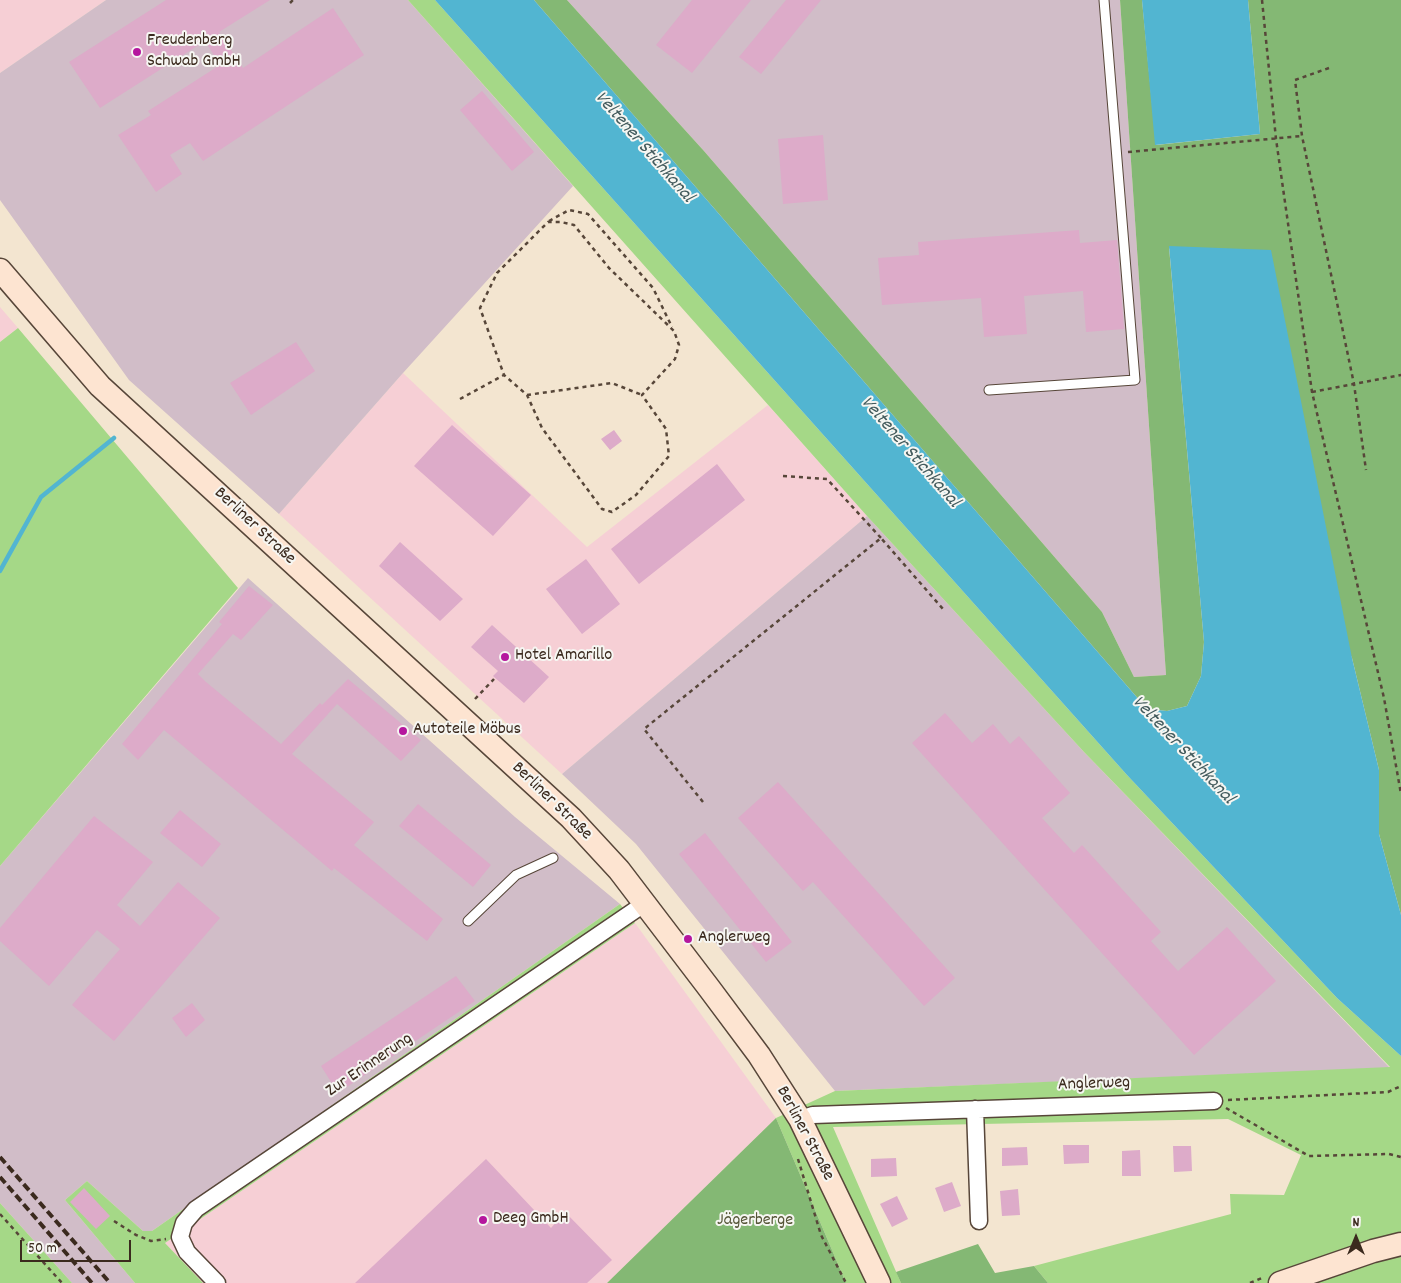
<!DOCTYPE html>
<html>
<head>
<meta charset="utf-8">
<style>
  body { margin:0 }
  #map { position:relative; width:1401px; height:1283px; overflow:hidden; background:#f3e5d0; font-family:Dekko,sans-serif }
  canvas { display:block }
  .north { position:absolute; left:1331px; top:1213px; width:50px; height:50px; -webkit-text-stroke:4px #f6f6f2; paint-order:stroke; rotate:0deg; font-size:14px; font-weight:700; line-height:20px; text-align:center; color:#3b2a1e }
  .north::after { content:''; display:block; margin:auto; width:18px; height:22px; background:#3b2a1e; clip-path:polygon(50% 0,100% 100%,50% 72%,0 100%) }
  .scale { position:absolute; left:20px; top:1240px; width:111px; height:22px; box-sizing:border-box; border:2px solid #3b2a1e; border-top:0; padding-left:6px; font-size:15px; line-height:18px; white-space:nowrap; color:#3b2a1e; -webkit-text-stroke:4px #f6f6f2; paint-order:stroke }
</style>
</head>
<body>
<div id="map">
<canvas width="1401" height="1283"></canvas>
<div class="north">N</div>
<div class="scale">50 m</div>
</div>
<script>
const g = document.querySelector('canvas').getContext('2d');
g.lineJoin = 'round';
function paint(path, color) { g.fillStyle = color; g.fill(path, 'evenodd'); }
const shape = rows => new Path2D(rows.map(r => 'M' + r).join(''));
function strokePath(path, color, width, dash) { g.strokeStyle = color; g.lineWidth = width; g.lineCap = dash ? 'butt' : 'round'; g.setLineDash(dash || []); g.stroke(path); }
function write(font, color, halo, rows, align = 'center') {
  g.font = font + ' Dekko,sans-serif'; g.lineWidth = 4; g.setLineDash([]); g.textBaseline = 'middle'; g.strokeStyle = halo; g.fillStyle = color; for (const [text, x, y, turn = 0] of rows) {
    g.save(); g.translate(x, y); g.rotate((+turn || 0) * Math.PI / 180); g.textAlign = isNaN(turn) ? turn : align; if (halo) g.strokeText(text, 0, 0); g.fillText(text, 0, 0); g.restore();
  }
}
paint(shape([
  [0,0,106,0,0,73],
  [0,307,18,328,0,342],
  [403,373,587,547,768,405,867,516,562,774,279,514],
  [635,923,776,1118,607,1283,203,1283,165,1243]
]), '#f6cfd5');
paint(shape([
  [106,0,408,0,573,186,403,373,279,514,129,380,0,200,0,73],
  [567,0,1120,0,1166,675,1134,677,1102,612,704,151],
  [867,516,1084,752,1390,1068,835,1091,636,844,562,774],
  [248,578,515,817,620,904,152,1231,143,1231,87,1181,65,1200,135,1283,72,1283,0,1203,0,866]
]), '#d1bdc8');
paint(shape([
  [408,0,435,0,1127,775,1337,998,1401,1056,1401,1283,1048,1283,1034,1266,1231,1214,1230,1194,1284,1195,1301,1155,1228,1119,833,1127,901,1283,846,1283,776,1118,835,1091,1390,1067,1084,752,867,516],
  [18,328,238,588,0,866,0,342],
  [620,904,635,923,165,1243,203,1283,135,1283,65,1200,87,1181,143,1231,152,1231],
  [0,1203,72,1283,0,1283]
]), '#a5d887');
paint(shape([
  [534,0,567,0,704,151,1102,612,1134,677,1166,675,1120,0,1142,0,1156,145,1260,134,1248,0,1401,0,1401,915,1379,834,1379,770,1352,658,1169,247,1204,642,1201,676,1187,706,1167,711,1147,709],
  [776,1118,846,1283,607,1283],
  [978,1244,995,1273,1034,1266,1048,1283,901,1283,896,1272]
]), '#84b874');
paint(shape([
  [435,0,534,0,1147,709,1167,711,1187,706,1201,676,1204,642,1169,246,1271,250,1352,658,1379,770,1379,834,1401,915,1401,1056,1337,998,1127,775],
  [1142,0,1248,0,1260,134,1155,145]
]), '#52b5d1');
strokePath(shape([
  [0,571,41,497,114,438]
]), '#52b5d1', 4.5);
paint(shape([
  [166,0,270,0,219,32,243,68,333,8,364,55,203,161,190,143,170,155,182,174,156,192,118,135,151,115,148,111,220,65,205,41,100,108,69,62],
  [692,0,751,0,692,73,656,45],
  [786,0,821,0,761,74,739,57],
  [482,91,534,152,512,171,460,110],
  [823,135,828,200,783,204,778,139],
  [1079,230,1080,243,1117,240,1124,329,1086,332,1083,291,1024,296,1027,334,984,337,981,298,882,305,878,258,919,255,918,242],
  [296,342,315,371,251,415,230,383],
  [452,425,531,495,493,536,414,466],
  [614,430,622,441,610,450,601,439],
  [717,464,745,500,639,584,611,549],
  [400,542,463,599,440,621,379,566],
  [586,559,620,604,582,634,546,589],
  [249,586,273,605,241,640,233,634,198,674,206,682,281,744,320,703,322,705,348,679,421,740,401,761,337,704,292,754,374,822,354,845,443,919,427,941,334,868,332,871,164,730,138,760,122,744,222,624,219,622],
  [492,625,549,677,524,703,493,676,498,671,471,647],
  [945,713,972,743,993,724,1010,744,1019,736,1070,793,1042,818,1074,853,1082,845,1161,932,1151,941,1178,971,1227,927,1276,981,1194,1055,912,743],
  [778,782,955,978,924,1006,813,882,803,891,738,818],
  [418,804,491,865,473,887,399,826],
  [180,810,221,844,202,867,160,833],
  [94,816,153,862,117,905,140,926,178,882,220,918,114,1041,72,1005,120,949,97,930,49,986,0,941,0,928],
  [705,833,792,942,766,962,679,854],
  [456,976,475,1001,338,1093,321,1066],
  [192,1003,205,1020,186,1037,172,1018],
  [1063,1145,1089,1145,1089,1163,1064,1164],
  [1173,1146,1191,1146,1192,1171,1174,1172],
  [1027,1147,1028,1165,1002,1166,1002,1148],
  [1140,1150,1141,1176,1122,1176,1122,1151],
  [896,1158,897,1176,871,1177,871,1159],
  [486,1159,551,1228,565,1212,612,1260,587,1283,355,1283],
  [952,1182,961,1206,944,1212,935,1188],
  [84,1188,110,1216,96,1229,70,1202],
  [1018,1189,1020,1215,1002,1216,1000,1191],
  [897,1196,908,1219,892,1227,880,1204]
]), '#ddabc9');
const lane = shape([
  [989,390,1135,380,1104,0],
  [468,921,516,875,553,858]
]);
const street = shape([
  [975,1109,979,1221],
  [800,1119,813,1115,1214,1101],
  [217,1283,187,1252,180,1237,184,1223,196,1209,644,904]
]);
const secondary = shape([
  [0,270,100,386,571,818,619,870,709,988,759,1055,800,1119,879,1283],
  [1280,1283,1373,1251,1401,1244]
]);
strokePath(lane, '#574639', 11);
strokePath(street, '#574639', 19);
strokePath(secondary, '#574639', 25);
strokePath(shape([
  [1262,0,1276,139,1312,392,1384,698,1401,794],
  [290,3,293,0],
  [1329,68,1295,80,1302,136,1354,384,1366,470],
  [1128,152,1302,136],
  [549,221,569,210,588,214,653,288,672,327],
  [1312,392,1401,375],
  [527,395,612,383,642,395],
  [460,399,504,375,480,308,497,273,548,222,561,222,574,225,609,268,674,331,679,345,675,359,642,395,666,429,669,456,636,495,612,512,602,509,542,428,527,395,504,375],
  [783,476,827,479,881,538],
  [475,699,494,679],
  [703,802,644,729,881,538,943,609],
  [1228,1100,1388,1092,1401,1086],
  [1226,1108,1309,1156,1389,1154,1401,1157],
  [798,1159,821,1235,846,1283],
  [0,1214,62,1283],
  [114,1221,136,1235,151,1241,166,1239],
  [1250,1283,1262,1278]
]), '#574639', 2.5, [4, 4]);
strokePath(lane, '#fff', 9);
strokePath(street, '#fff', 16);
strokePath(secondary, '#fde4d1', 22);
strokePath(shape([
  [0,1157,110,1283],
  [0,1177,92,1283]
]), '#3b2a1e', 4, [8, 4]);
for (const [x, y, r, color] of [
  [137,52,5,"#b5179e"],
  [505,657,5,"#b5179e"],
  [403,731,5,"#b5179e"],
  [688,939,5,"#b5179e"],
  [483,1220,5,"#b5179e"]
]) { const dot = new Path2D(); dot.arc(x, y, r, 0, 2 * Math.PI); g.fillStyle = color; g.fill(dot); strokePath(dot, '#f6f6f2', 2); }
write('18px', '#3b2a1e', '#f6f6f2', [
  ["Freudenberg",147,42],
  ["Schwab GmbH",147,63],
  ["Hotel Amarillo",515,657],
  ["Autoteile Möbus",413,731],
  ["Anglerweg",698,939],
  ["Deeg GmbH",493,1220]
], 'left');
write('18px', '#3b2a1e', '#f6f6f2', [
  ["Berliner Straße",254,527,43],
  ["Berliner Straße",551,802,44],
  ["Zur Erinnerung",370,1066,-34],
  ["Anglerweg",1094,1085,-2],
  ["Berliner Straße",804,1134,62]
]);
write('18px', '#565638', '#f6f6f2', [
  ["Jägerberge",755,1222]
]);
write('italic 19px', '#435b5d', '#f6f6f2', [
  ["Veltener Stichkanal",643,148,49],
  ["Veltener Stichkanal",909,453,49],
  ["Veltener Stichkanal",1182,751,47]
]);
</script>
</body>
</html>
